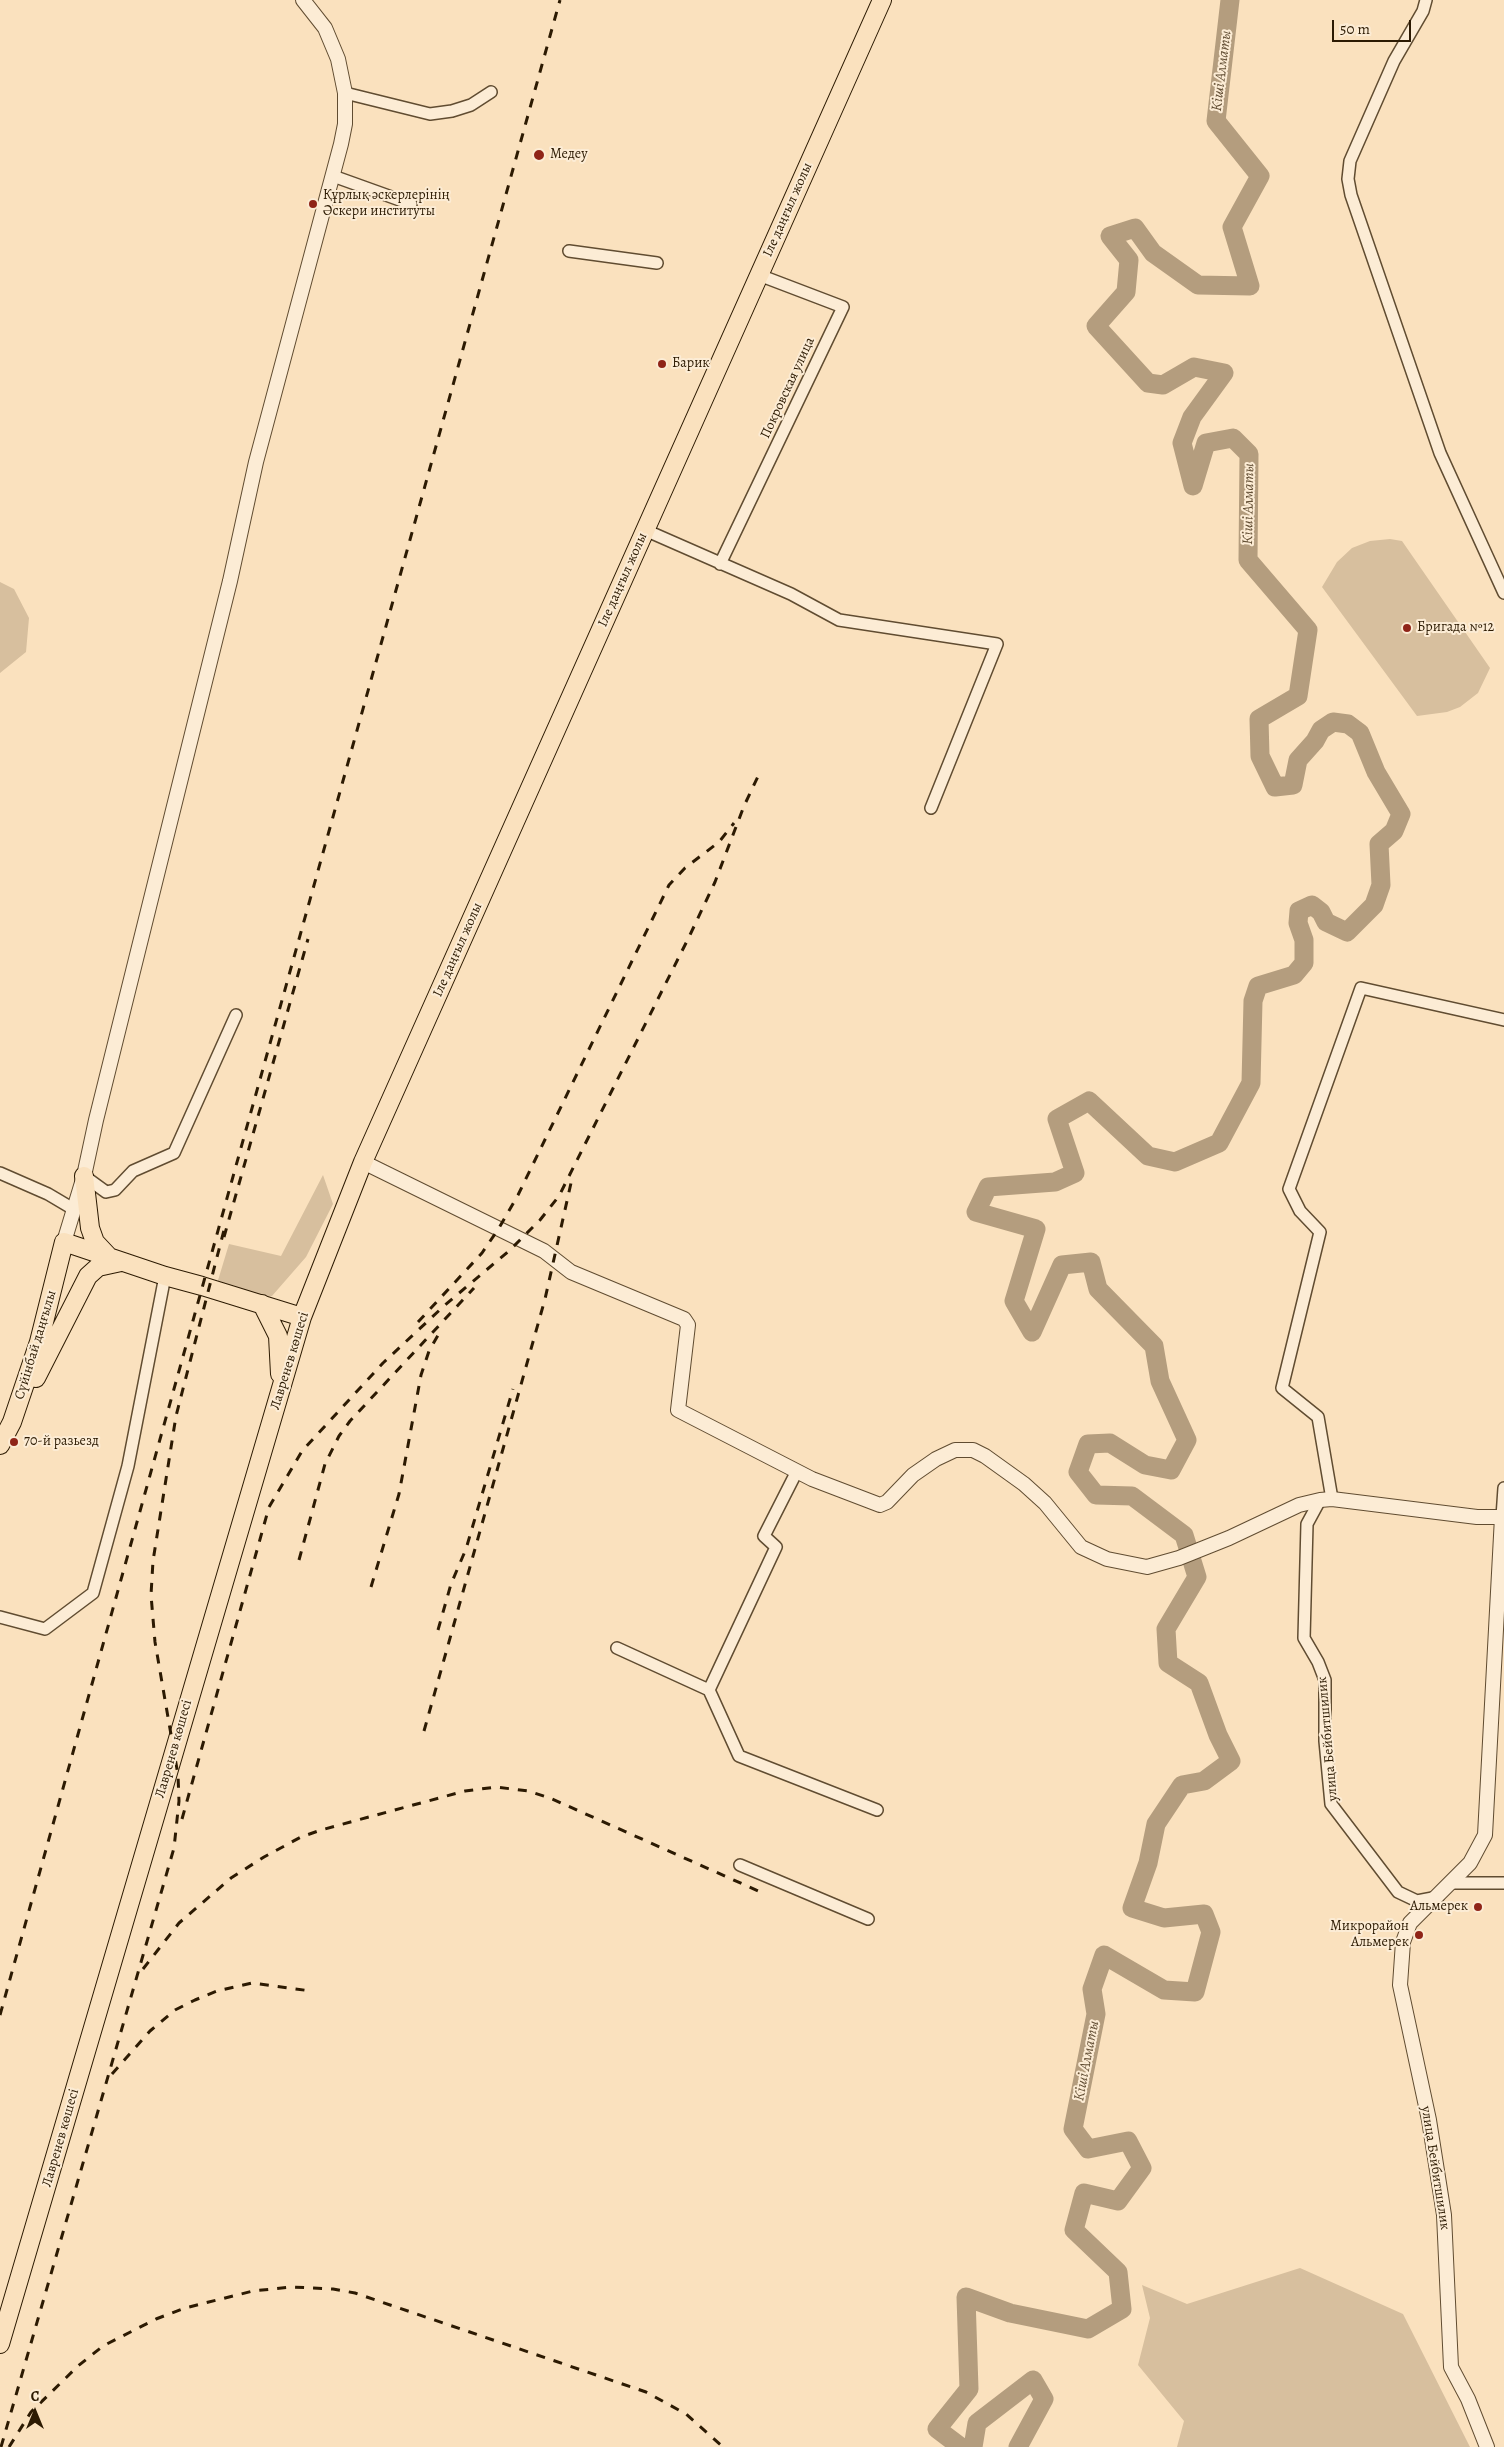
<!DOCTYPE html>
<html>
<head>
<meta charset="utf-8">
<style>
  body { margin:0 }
  #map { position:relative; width:1504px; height:2447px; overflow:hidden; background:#fae1be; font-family:Alegreya,serif }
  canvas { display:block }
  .north { position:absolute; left:10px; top:2387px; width:50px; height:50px; -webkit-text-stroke:4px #fcecd5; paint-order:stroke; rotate:0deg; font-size:14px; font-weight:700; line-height:20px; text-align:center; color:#2c1a02 }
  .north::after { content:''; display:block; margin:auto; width:18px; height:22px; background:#2c1a02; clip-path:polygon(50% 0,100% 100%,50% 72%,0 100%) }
  .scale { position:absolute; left:1332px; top:20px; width:79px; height:22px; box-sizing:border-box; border:2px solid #2c1a02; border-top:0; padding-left:6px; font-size:15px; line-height:18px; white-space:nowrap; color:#2c1a02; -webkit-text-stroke:4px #fcecd5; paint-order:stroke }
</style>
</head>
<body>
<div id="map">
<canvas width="1504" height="2447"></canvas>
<div class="north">С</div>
<div class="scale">50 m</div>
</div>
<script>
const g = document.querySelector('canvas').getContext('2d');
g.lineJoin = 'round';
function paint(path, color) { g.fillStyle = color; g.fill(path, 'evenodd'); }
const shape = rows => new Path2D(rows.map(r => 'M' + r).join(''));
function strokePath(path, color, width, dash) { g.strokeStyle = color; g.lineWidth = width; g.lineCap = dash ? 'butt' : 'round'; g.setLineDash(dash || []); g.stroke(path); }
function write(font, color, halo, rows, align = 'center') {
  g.font = font + ' Alegreya,serif'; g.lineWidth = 4; g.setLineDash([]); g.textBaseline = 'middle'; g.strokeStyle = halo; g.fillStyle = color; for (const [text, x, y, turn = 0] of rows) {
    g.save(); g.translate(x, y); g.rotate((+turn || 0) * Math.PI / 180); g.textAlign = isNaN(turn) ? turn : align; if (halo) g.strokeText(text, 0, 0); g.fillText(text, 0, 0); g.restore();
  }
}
paint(shape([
  [1390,539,1402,541,1490,668,1478,693,1460,707,1447,712,1417,716,1322,587,1337,562,1352,548,1370,541],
  [0,582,14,589,29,618,26,652,0,673],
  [323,1175,333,1204,306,1257,272,1296,261,1298,216,1287,229,1244,281,1256],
  [1300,2268,1403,2314,1470,2447,1177,2447,1184,2421,1138,2365,1150,2318,1142,2285,1187,2304]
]), '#d7bf9e');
strokePath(shape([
  [961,2447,937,2429,969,2389,966,2297,1010,2313,1088,2329,1122,2309,1118,2272,1074,2230,1084,2193,1118,2201,1142,2168,1128,2141,1088,2149,1073,2129,1096,2014,1092,1989,1104,1955,1164,1990,1195,1992,1211,1932,1204,1914,1164,1918,1132,1908,1148,1863,1156,1824,1182,1785,1204,1781,1231,1761,1218,1735,1199,1683,1168,1663,1166,1629,1197,1577,1184,1535,1132,1496,1096,1495,1078,1472,1088,1444,1110,1443,1145,1465,1171,1470,1187,1440,1160,1381,1154,1346,1098,1289,1091,1262,1062,1265,1032,1332,1014,1301,1036,1229,976,1212,988,1187,1055,1182,1075,1173,1057,1119,1089,1101,1148,1156,1175,1162,1219,1143,1251,1083,1253,1001,1258,986,1294,975,1304,963,1304,940,1298,923,1299,911,1312,905,1321,912,1326,922,1347,932,1374,905,1381,885,1379,844,1394,831,1401,814,1376,772,1360,733,1348,724,1333,722,1321,730,1315,741,1298,760,1293,785,1275,787,1260,756,1259,719,1298,696,1308,630,1248,560,1249,454,1233,438,1206,443,1193,486,1182,443,1192,417,1224,373,1194,367,1163,385,1148,383,1096,326,1126,292,1129,260,1110,236,1135,228,1153,253,1198,285,1250,286,1232,227,1260,176,1216,121,1230,0],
  [973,2447,977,2423,1033,2380,1044,2399,1018,2447]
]), '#b49d7e', 19);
const minor = shape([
  [1426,0,1423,11,1394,61,1350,161,1348,179,1351,195,1440,453,1504,593],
  [345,93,430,114,452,111,471,105,491,92],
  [333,176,411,204],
  [569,251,657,263],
  [645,530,791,594,839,620,997,644,931,808],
  [720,564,843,307,759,275],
  [0,1173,48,1194,75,1210],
  [84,1176,106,1192,115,1190,133,1171,174,1153,236,1015],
  [1504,1488,1502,1517,1504,1517],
  [1332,1499,1318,1417,1282,1388,1320,1232,1300,1211,1289,1189,1361,988,1504,1020],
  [1320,1500,1307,1524,1304,1638,1318,1662,1325,1680,1325,1741,1331,1804,1398,1892,1417,1901,1438,1897],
  [0,1617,45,1629,93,1593,128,1466,165,1276],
  [617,1648,709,1690,739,1756,877,1810],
  [709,1690,776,1547,764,1536,797,1471],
  [740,1865,868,1919],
  [1452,1883,1504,1883]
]);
const tertiary = shape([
  [363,1162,544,1251,571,1272,684,1319,688,1325,678,1410,812,1479,880,1505,887,1502,913,1475,936,1459,955,1450,973,1450,985,1456,1024,1484,1045,1503,1081,1547,1107,1559,1147,1567,1179,1558,1229,1538,1299,1505,1320,1500,1332,1499,1477,1517,1502,1517,1485,1835,1470,1863,1410,1923,1403,1942,1400,1985,1429,2120,1444,2215,1451,2367,1468,2399,1487,2447],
  [64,1242,84,1176,96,1120,230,581,256,462,341,144,345,124,345,93,338,59,325,28,303,0]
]);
const primary = shape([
  [84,1176,90,1228,95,1242,110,1258],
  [262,1304,278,1336,280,1374],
  [36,1378,88,1276,98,1267,121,1262],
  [0,1445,12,1422,39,1342,64,1242,165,1276,202,1286,302,1317],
  [0,2344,302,1317,363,1162,882,0]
]);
strokePath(minor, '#604c31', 14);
strokePath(tertiary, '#604c31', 16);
strokePath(primary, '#2c1a02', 20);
strokePath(minor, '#fcecd5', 11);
strokePath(tertiary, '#fcecd5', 14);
strokePath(primary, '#fae1be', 18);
strokePath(shape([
  [224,1237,308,939],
  [418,1322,482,1253,499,1228,518,1195,669,885,685,868,719,842,734,823],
  [299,1560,325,1464,339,1436,350,1421,474,1288],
  [371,1587,399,1494,421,1375,429,1351,441,1330],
  [438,1630,451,1584,466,1549,513,1389],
  [424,1731,545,1299,571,1183],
  [182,1819,269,1507,302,1451,383,1363,445,1305,510,1250,540,1220,559,1196,689,937,715,882,744,806,761,770],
  [143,1969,179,1923,231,1878,264,1857,301,1837,321,1830,465,1791,496,1787,528,1791,550,1798,765,1894],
  [0,2015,560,0],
  [112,2074,150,2031,175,2010,195,2000,217,1991,252,1983,311,1991],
  [1,2447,174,1848,179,1801,178,1775,155,1642,151,1595,153,1561,176,1416,224,1230],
  [9,2447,31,2412,78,2366,103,2346,156,2319,185,2308,253,2291,291,2287,333,2289,355,2293,646,2392,686,2414,723,2447]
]), '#2c1a02', 3, [9, 9]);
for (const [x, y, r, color] of [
  [539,155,6,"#8f2418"],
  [313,204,5,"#8f2418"],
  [662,364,5,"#8f2418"],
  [1407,628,5,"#8f2418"],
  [14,1442,5,"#8f2418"],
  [1478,1907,5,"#8f2418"],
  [1419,1935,5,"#8f2418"]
]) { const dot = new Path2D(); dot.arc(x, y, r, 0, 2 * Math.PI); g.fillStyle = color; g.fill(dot); strokePath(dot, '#fcecd5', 2); }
write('14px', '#2c1a02', '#fcecd5', [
  ["Медеу",550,155],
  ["Құрлық әскерлерінің",323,196],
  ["Әскери институты",323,212],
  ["Барик",672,364],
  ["Бригада №12",1417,628],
  ["70-й разьезд",24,1442],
  ["Альмерек",1468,1907,"right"],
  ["Микрорайон",1409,1927,"right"],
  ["Альмерек",1409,1943,"right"]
], 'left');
write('14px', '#2c1a02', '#fcecd5', [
  ["Іле даңғыл жолы",788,210,-66],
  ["Покровская улица",788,388,-65],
  ["Іле даңғыл жолы",623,580,-66],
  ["Іле даңғыл жолы",458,950,-66],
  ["Сүйінбай даңғылы",36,1345,-73],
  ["Лавренев көшесі",290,1361,-73],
  ["улица Бейбитшилик",1328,1739,-95],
  ["Лавренев көшесі",174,1749,-74],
  ["Лавренев көшесі",61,2138,-74],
  ["улица Бейбитшилик",1435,2168,81]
]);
write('italic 15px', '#624e34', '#fcecd5', [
  ["Кіші Алматы",1222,71,-83],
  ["Кіші Алматы",1249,504,-89],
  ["Кіші Алматы",1087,2061,-79]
]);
</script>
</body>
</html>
